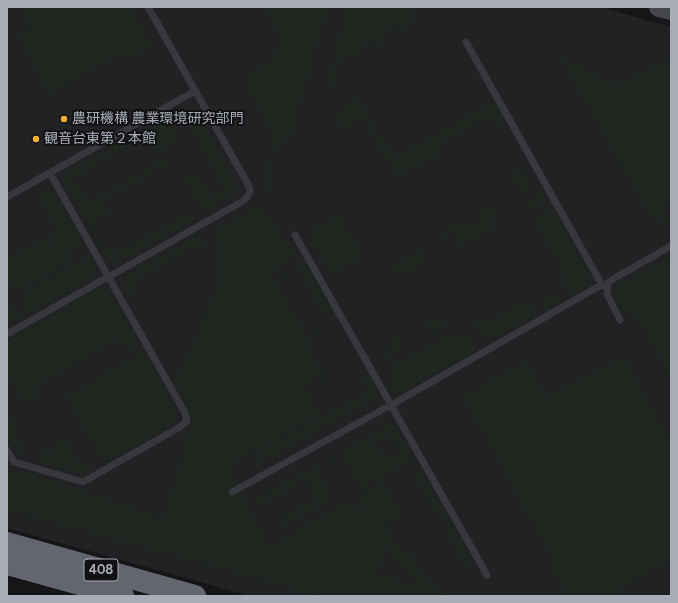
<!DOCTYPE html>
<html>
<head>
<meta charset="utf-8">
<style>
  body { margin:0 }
  #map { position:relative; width:678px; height:603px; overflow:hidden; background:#161618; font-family:Figtree,sans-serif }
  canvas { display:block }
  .frame { position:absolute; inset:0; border:8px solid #a8adb8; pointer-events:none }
</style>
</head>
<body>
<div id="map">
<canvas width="678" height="603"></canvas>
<div class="frame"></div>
</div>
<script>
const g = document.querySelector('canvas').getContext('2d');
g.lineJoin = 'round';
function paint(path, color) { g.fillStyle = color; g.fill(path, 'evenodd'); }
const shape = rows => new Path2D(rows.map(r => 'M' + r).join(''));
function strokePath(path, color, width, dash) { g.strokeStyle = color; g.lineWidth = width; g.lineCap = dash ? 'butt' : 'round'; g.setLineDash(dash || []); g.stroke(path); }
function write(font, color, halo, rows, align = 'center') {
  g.font = font + ' Figtree,"Noto Sans JP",sans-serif'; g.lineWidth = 4; g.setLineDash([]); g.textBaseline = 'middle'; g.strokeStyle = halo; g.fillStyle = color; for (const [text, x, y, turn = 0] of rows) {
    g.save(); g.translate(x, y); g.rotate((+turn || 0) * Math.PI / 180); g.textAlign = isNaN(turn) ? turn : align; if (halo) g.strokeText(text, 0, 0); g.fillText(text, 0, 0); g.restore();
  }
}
paint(shape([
  [7,7,600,7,671,27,671,596,250,596,7,528]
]), '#222225');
paint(shape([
  [24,7,131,7,152,46,127,60,122,52,50,94,16,35,31,28,20,9],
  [265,7,328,7,291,137,277,145,267,193,260,192,274,138,242,78,272,61,281,42],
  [346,7,415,7,409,31,390,26,384,47,366,42,361,60,342,56,335,85,327,83],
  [559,54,617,86,666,61,671,62,671,201,660,207,665,217,671,214,671,224,669,222,659,221,648,213],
  [359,98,393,157,495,101,506,123,498,128,490,116,440,144,444,152,397,177,363,119,343,129,334,112],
  [186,107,190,107,195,111,238,186,237,191,230,197,203,213,184,178,197,171,213,197,226,190,184,118,172,125,180,140,157,152,147,136,73,178,88,203,165,158,169,164,104,200,110,213,91,223,106,249,120,251,192,211,196,219,120,261,113,262,107,259,65,182,67,172],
  [521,168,532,187,520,194,509,174],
  [49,188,55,192,83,244,68,253,61,241,52,245,48,236,57,230,36,193,42,189],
  [543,191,545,195,541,204,529,211,524,203],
  [261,204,291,248,294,246,297,256,270,272,273,279,302,264,308,266,332,310,325,317,298,270,276,282,307,336,327,325,329,328,306,340,329,382,326,384,289,322,320,376,305,386,320,414,236,461,229,469,270,546,347,501,367,513,358,496,384,481,402,515,385,524,402,553,410,549,427,581,436,580,440,586,433,590,454,596,317,596,184,558,7,510,7,476,17,470,83,490,163,519,193,418,174,380,193,342,220,281,217,229],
  [386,546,394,559,416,583,428,588,376,574],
  [493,204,500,217,491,222,495,228,461,247,453,233,443,238,439,232,463,219,465,224,470,225,480,220,482,216,480,211],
  [550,210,554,212,590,275,590,278,587,286,573,294,567,294,560,280,566,276,534,218,546,211],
  [339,214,363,257,331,275,307,232],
  [200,234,207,250,203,252,199,245,136,280,139,288,128,296,125,289,125,280,129,274],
  [46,237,52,247,60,242,71,261,15,293,7,278,7,259],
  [422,248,429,261,399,278,395,273,385,268],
  [90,255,96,268,96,274,92,278,28,314,20,297,22,294],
  [671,256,671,379,632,309,624,313,614,294,616,287],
  [99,289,108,290,111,294,140,346,127,352,120,339,34,387,39,397,25,405,7,372,7,341,94,291],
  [556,292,559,292,562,295,562,300,559,302,548,308,541,307,539,304,540,301],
  [527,299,528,301,530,301,536,312,536,315,490,340,485,338,478,329,475,322,478,318,484,315,487,321],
  [17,304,23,315,7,324,7,310],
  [433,318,458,326,455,327,447,326,434,333,430,332,424,322],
  [452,333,473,339,476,343,476,347,474,351,398,394,392,393,389,389,388,386,394,364],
  [398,336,404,346,403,349,391,357,386,364,383,367,391,340],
  [143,351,177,411,178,418,175,423,104,463,65,397],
  [623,356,671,442,671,560,607,596,567,596,552,571,552,558,463,396,527,361,547,397],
  [368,375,379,396,261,463,255,453,368,392,361,379],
  [7,413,17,428,13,430,21,447,28,444,28,445,18,457,7,437],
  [394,422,414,460,360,489,340,451],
  [389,434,393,441,395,440,398,446,396,447,400,454,391,459,385,449,377,453,372,443],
  [64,437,79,466,85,463,89,471,83,474,39,462,42,452,46,450,49,453,58,448,55,442],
  [334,457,336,460,318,470,333,499,282,526,278,519,317,499,306,479,258,507,254,500],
  [420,468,446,516,439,519,413,472],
  [451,522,473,561,465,565,443,527]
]), '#1e261f');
strokePath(shape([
  [466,42,602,285],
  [7,197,195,91],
  [295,235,487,575],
  [620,320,608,296,607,293,608,283,613,279,671,246],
  [7,334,245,200,248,196,250,191,249,186,148,7],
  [7,450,14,462,83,482,180,427,187,421,185,413,50,173],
  [232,492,391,405,594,289,602,285,607,287]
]), '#37383d', 7);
strokePath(shape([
  [659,7,671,10]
]), '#45474d', 20);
strokePath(shape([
  [7,543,195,596],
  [7,564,123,596]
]), '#63666e', 22);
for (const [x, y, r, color] of [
  [64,119,4,"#f2b134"],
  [36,139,4,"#f2b134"]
]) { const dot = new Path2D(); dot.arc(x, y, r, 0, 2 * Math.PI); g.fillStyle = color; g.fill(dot); strokePath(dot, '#111113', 1.5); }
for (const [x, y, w] of [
  [101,570,34]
]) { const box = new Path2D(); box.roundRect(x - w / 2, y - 11, w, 22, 3); g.fillStyle = '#111113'; g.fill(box); strokePath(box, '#a8adb8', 1); }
write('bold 13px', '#a8adb8', null, [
  ["408",101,570]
]);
write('14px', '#a8adb8', '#111113', [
  ["農研機構 農業環境研究部門",72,119],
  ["観音台東第２本館",44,139]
], 'left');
</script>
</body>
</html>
